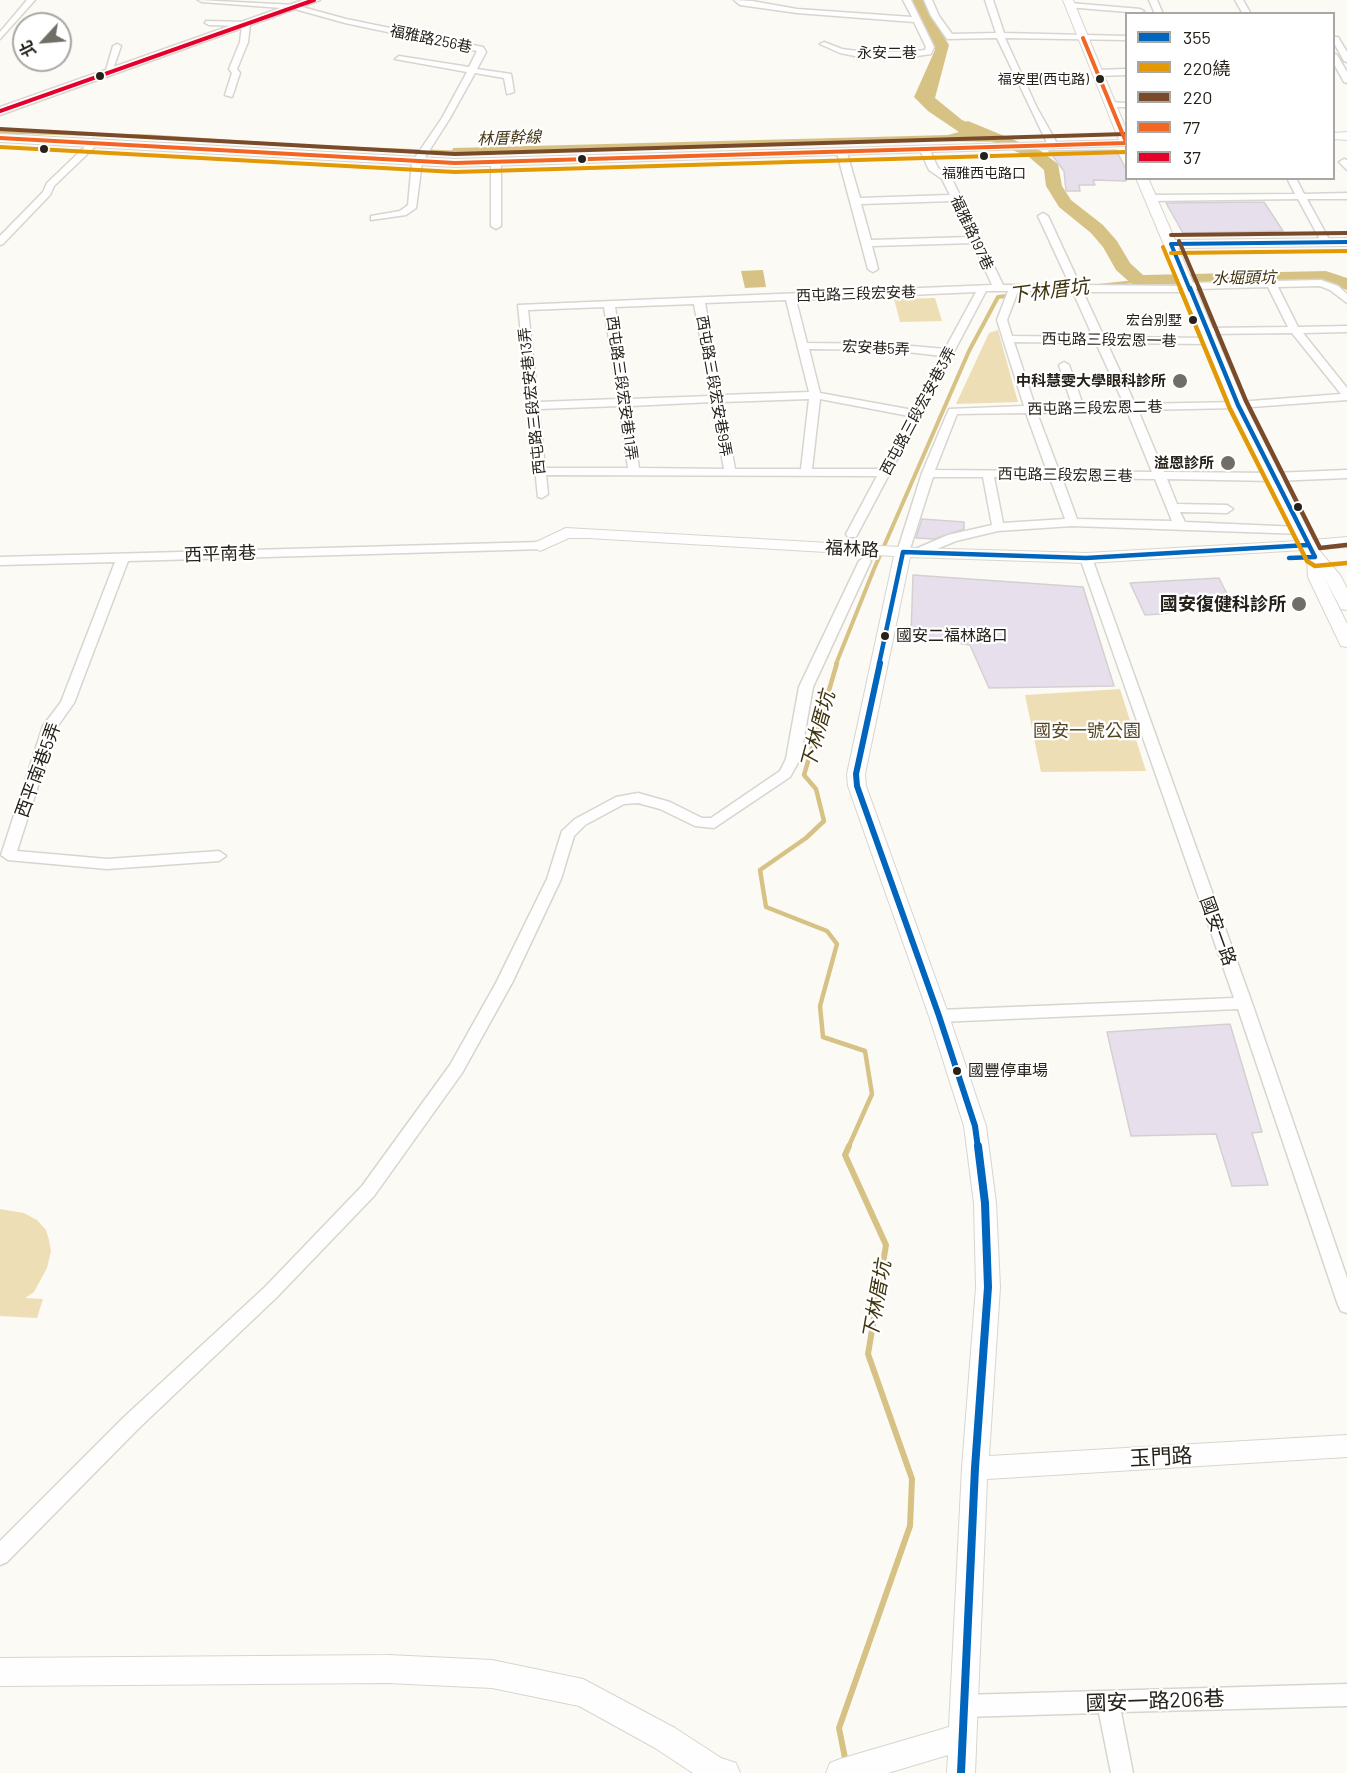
<!DOCTYPE html>
<html>
<head>
<meta charset="utf-8">
<style>
  body { margin:0 }
  #map { position:relative; width:1347px; height:1773px; overflow:hidden; background:#fcfaf5; font-family:Barlow,"Noto Sans TC",sans-serif }
  canvas { display:block }
  .legend { position:absolute; left:1125px; top:12px; width:210px; height:168px; box-sizing:border-box; background:#fff; border:2px solid #a8a7a3; margin:0; padding:8px 10px; list-style:none; font-size:18px; color:#26221a }
  .legend li { display:flex; align-items:center; gap:12px; height:30px }
  .legend b { width:30px; border:2px solid #a8a7a3 }
  .north { position:absolute; left:12px; top:12px; width:60px; height:60px; box-sizing:border-box; background:#fff; border:2px solid #a8a7a3; border-radius:50%; rotate:244deg; font-size:16px; font-weight:700; line-height:24px; text-align:center; color:#26221a }
  .north::after { content:''; display:block; margin:auto; width:21px; height:27px; background:#716e67; clip-path:polygon(50% 0,100% 100%,50% 72%,0 100%) }
</style>
</head>
<body>
<div id="map">
<canvas width="1347" height="1773"></canvas>
<ul class="legend">
<li><b style="height:8px;background:#0065bd"></b>355</li>
<li><b style="height:8px;background:#e29903"></b>220繞</li>
<li><b style="height:8px;background:#7a4b2a"></b>220</li>
<li><b style="height:8px;background:#f26522"></b>77</li>
<li><b style="height:8px;background:#e4002b"></b>37</li>
</ul>
<div class="north">北</div>
</div>
<script>
const g = document.querySelector('canvas').getContext('2d');
g.lineJoin = 'round';
function paint(path, color) { g.fillStyle = color; g.fill(path, 'evenodd'); }
const shape = rows => new Path2D(rows.map(r => 'M' + r).join(''));
function strokePath(path, color, width, dash) { g.strokeStyle = color; g.lineWidth = width; g.lineCap = dash ? 'butt' : 'round'; g.setLineDash(dash || []); g.stroke(path); }
function write(font, color, halo, rows, align = 'center') {
  g.font = font + ' Barlow,"Noto Sans TC",sans-serif'; g.lineWidth = 4.5; g.setLineDash([]); g.textBaseline = 'middle'; g.strokeStyle = halo; g.fillStyle = color; for (const [text, x, y, turn = 0] of rows) {
    g.save(); g.translate(x, y); g.rotate((+turn || 0) * Math.PI / 180); g.textAlign = isNaN(turn) ? turn : align; if (halo) g.strokeText(text, 0, 0); g.fillText(text, 0, 0); g.restore();
  }
}
paint(shape([
  [935,298,942,321,900,322,894,299],
  [998,330,1018,402,956,404,989,333],
  [1120,689,1146,771,1041,772,1025,695],
  [0,1209,24,1213,37,1220,46,1230,49,1240,51,1251,47,1268,34,1292,25,1298,43,1299,37,1318,0,1316]
]), '#eddeb6');
paint(shape([
  [910,0,925,0,926,7,949,45,935,98,962,120,1013,142,920,141,451,155,453,148,948,135,959,132,928,111,914,97,935,50],
  [763,270,766,287,745,288,741,271]
]), '#d7c285');
strokePath(shape([
  [0,132,151,136,317,147,456,152],
  [1094,286,1139,281]
]), '#d7c285', 3);
strokePath(shape([
  [836,664,874,569,969,351,998,297,1050,291]
]), '#d7c285', 4);
strokePath(shape([
  [837,663,804,775,816,789,824,821,806,838,760,870,766,907,827,931,837,944,820,1006,823,1037,865,1051,872,1094,848,1148]
]), '#d7c285', 4.5);
strokePath(shape([
  [848,1773,839,1728,910,1526,912,1479,868,1354,886,1245,845,1155,849,1146]
]), '#d7c285', 6);
paint(shape([
  [968,121,1041,151,1058,164,1062,186,1071,200,1103,225,1117,241,1130,263,1143,275,1326,271,1347,278,1347,290,1323,282,1133,285,1116,270,1103,247,1091,233,1059,207,1046,186,1044,170,1029,157,962,129,960,126,962,123,968,121]
]), '#d7c285');
const building = shape([
  [1116,150,1126,169,1126,181,1093,180,1095,185,1079,185,1080,191,1066,191,1064,171,1049,151,1116,150],
  [1264,202,1283,231,1183,233,1166,203,1264,202],
  [922,519,964,522,964,529,934,539,916,538,922,519],
  [913,575,1083,587,1114,686,989,688,970,645,911,636,913,575],
  [1219,578,1232,604,1166,608,1169,613,1160,614,1145,615,1130,583,1219,578],
  [1230,1024,1262,1132,1252,1133,1268,1185,1232,1186,1216,1134,1131,1136,1107,1032,1230,1024]
]);
paint(building, '#e7e0ec');
strokePath(building, '#d3d0d2', 1.5);
const minor = shape([
  [27,0,35,0,0,39,0,32,27,0],
  [198,0,295,5,346,19,483,47,486,52,477,69,511,74,514,92,507,94,504,78,475,73,450,118,422,162,416,208,406,215,371,220,371,216,400,211,408,205,412,162,442,118,467,72,395,59,399,56,469,67,477,51,345,23,295,9,202,2,198,0],
  [734,0,752,1,797,9,912,17,903,0,911,0,934,47,931,54,904,58,865,58,840,53,820,44,824,42,842,49,865,52,904,52,925,50,926,47,914,22,797,13,740,5,734,0],
  [924,0,932,0,939,16,952,34,996,33,985,0,993,0,1004,33,1126,36,1126,40,1005,38,1037,108,1058,145,1053,148,1048,145,997,38,947,39,931,16,924,0],
  [1149,0,1157,0,1163,14,1155,14,1149,0],
  [1235,0,1243,0,1251,14,1243,14,1235,0],
  [1070,3,1140,9,1144,11,1140,13,1067,7,1067,3,1070,3],
  [206,21,246,22,250,24,248,42,237,69,240,73,232,97,225,95,232,73,229,69,240,42,242,26,209,25,205,23,206,21],
  [1334,37,1338,37,1347,52,1347,62,1344,61,1334,43,1334,37],
  [117,44,121,46,112,72,105,74,113,46,117,44],
  [1334,54,1337,55,1347,72,1347,83,1344,82,1334,64,1334,54],
  [1126,69,1126,75,1097,76,1093,73,1097,70,1126,69],
  [1110,102,1126,103,1126,107,1107,107,1107,103,1110,102],
  [93,139,101,141,54,186,50,195,3,244,0,245,0,236,43,192,47,183,93,139],
  [925,147,930,150,938,168,951,177,1003,285,1070,285,1038,216,1043,213,1048,216,1080,285,1184,286,1189,283,1321,280,1338,286,1347,294,1347,303,1330,290,1320,286,1278,287,1298,327,1347,326,1347,332,1303,333,1347,388,1347,400,1238,408,1138,410,1164,472,1274,473,1347,470,1347,478,1274,481,1167,479,1177,504,1227,505,1233,509,1227,513,1180,512,1185,522,1300,527,1304,528,1304,534,1072,526,998,531,956,541,917,557,911,553,913,550,948,535,992,525,983,477,933,477,909,552,903,556,899,555,897,552,922,473,949,409,1024,406,997,320,1008,291,986,291,856,537,848,537,846,534,877,476,546,475,548,494,542,498,538,497,518,305,992,285,973,243,872,246,878,269,873,272,868,269,837,153,842,150,847,153,860,198,950,195,942,179,929,170,920,150,925,147],
  [953,201,970,237,871,240,861,204,953,201],
  [1268,287,1288,327,1207,328,1202,331,1207,334,1292,333,1341,394,1238,402,1135,404,1107,343,1211,344,1216,341,1211,338,1104,337,1083,292,1191,292,1196,289,1268,287],
  [1018,291,1073,292,1093,337,1012,336,1007,320,1018,291],
  [976,292,945,349,890,344,807,343,796,300,976,292],
  [786,300,809,392,722,395,705,303,786,300],
  [694,304,711,396,629,399,615,307,694,304],
  [604,307,618,399,538,402,528,310,604,307],
  [1014,342,1096,343,1124,404,1083,405,1069,365,1064,362,1059,365,1072,405,1035,406,1014,342],
  [809,349,890,350,942,356,913,410,820,393,809,349],
  [809,399,801,469,735,469,723,402,809,399],
  [820,399,909,416,881,469,812,469,820,399],
  [712,402,724,469,639,468,630,406,712,402],
  [619,406,628,468,545,468,539,409,619,406],
  [1127,411,1152,472,1059,471,1037,413,1127,411],
  [1026,413,1047,471,935,470,957,414,1026,413],
  [994,477,1050,478,1065,519,1003,523,994,477],
  [1062,478,1155,479,1172,521,1077,519,1062,478],
  [1344,159,1347,160,1347,170,1339,162,1344,159],
  [496,160,501,163,501,226,496,229,491,226,491,163,496,160],
  [1287,178,1296,178,1304,194,1347,193,1347,199,1307,199,1331,243,1329,245,1323,245,1298,199,1151,201,1146,198,1151,195,1295,194,1287,178],
  [540,542,546,546,544,549,128,561,74,703,57,727,17,851,107,859,219,851,226,856,219,861,107,869,8,860,1,855,43,726,61,702,115,562,0,565,0,557,540,542],
  [1086,554,1092,558,1252,1003,1347,1278,1347,1313,1341,1311,1338,1305,1238,1009,939,1022,933,1020,931,1016,933,1012,939,1010,1234,998,1080,558,1086,554],
  [865,557,871,561,813,687,800,759,790,777,714,828,695,826,660,809,638,803,624,804,585,825,574,836,561,879,512,983,462,1073,374,1196,277,1297,138,1429,7,1562,0,1565,0,1541,124,1417,265,1287,362,1186,450,1065,496,983,547,879,562,831,575,819,616,797,638,793,670,802,702,818,711,818,780,771,786,759,799,687,859,561,865,557],
  [1347,1684,1347,1706,1121,1712,1133,1773,1111,1773,1099,1713,963,1717,955,1714,952,1706,955,1698,963,1695,1347,1684]
]);
const tertiary = shape([
  [1063,0,1073,0,1126,129,1126,146,455,167,0,142,0,134,455,159,1119,140,1063,0],
  [1347,132,1347,140,1334,139,1334,133,1347,132],
  [1136,178,1148,178,1175,240,1347,238,1347,246,1178,248,1245,405,1313,540,1347,537,1347,547,1318,549,1340,575,1347,588,1347,610,1341,609,1324,577,1347,624,1347,647,1341,646,1339,642,1308,577,1307,557,1303,550,1086,563,910,557,865,774,866,786,949,1016,986,1126,996,1203,1000,1287,989,1456,1347,1435,1347,1457,987,1479,975,1773,947,1773,948,1755,888,1773,826,1773,830,1763,840,1759,949,1727,962,1468,976,1287,974,1203,964,1126,929,1016,848,786,847,774,894,556,588,538,569,538,540,551,532,546,534,543,566,528,917,548,1086,553,1298,541,1231,405,1136,178],
  [388,1655,492,1660,583,1679,675,1728,721,1758,736,1763,740,1773,693,1773,655,1748,579,1706,492,1688,388,1683,0,1686,0,1658,388,1655]
]);
const secondary = shape([
  [303,0,320,0,0,115,0,107,303,0]
]);
strokePath(minor, '#d8d5ce', 3);
strokePath(tertiary, '#d8d5ce', 2);
strokePath(secondary, '#d8d5ce', 3);
paint(minor, '#fffefe');
paint(tertiary, '#fffefe');
paint(secondary, '#fffefe');
strokePath(shape([
  [1171,244,1190,290],
  [1171,244,1347,242]
]), '#0065bd', 4);
strokePath(shape([
  [1190,288,1238,405,1315,557,1289,558],
  [879,664,903,552,1086,558,1308,545]
]), '#0065bd', 4.5);
strokePath(shape([
  [880,663,856,774,857,786,939,1016,975,1126,978,1148]
]), '#0065bd', 6);
strokePath(shape([
  [961,1773,975,1468,988,1287,985,1203,978,1146]
]), '#0065bd', 8);
strokePath(shape([
  [0,147,455,172,1126,152],
  [1163,247,1181,290],
  [1171,253,1347,251]
]), '#e29903', 4);
strokePath(shape([
  [1180,288,1230,409,1307,561,1315,566,1347,563]
]), '#e29903', 4.5);
strokePath(shape([
  [0,129,455,154,1126,134],
  [1171,235,1347,233],
  [1179,241,1200,290]
]), '#7a4b2a', 4);
strokePath(shape([
  [1199,288,1246,401,1320,548,1346,545]
]), '#7a4b2a', 4.5);
strokePath(shape([
  [1083,38,1126,142],
  [0,138,455,163,1126,143]
]), '#f26522', 4);
strokePath(shape([
  [0,111,314,0]
]), '#e4002b', 4);
for (const [x, y, r, color] of [
  [100,76,5,"#26221a"],
  [1100,79,5,"#26221a"],
  [44,149,5,"#26221a"],
  [984,156,5,"#26221a"],
  [582,159,5,"#26221a"],
  [1193,320,5,"#26221a"],
  [1180,381,8,"#716e67"],
  [1228,463,8,"#716e67"],
  [1298,507,5,"#26221a"],
  [1299,604,8,"#716e67"],
  [885,636,5,"#26221a"],
  [957,1071,5,"#26221a"]
]) { const dot = new Path2D(); dot.arc(x, y, r, 0, 2 * Math.PI); g.fillStyle = color; g.fill(dot); strokePath(dot, '#fff', 2); }
write('14px', '#26221a', '#fff', [
  ["福安里(西屯路)",1089,79],
  ["福雅西屯路口",984,173,"center"],
  ["宏台別墅",1182,320]
], 'right');
write('15px', '#26221a', '#fff', [
  ["福雅路256巷",431,39,12],
  ["永安二巷",887,53],
  ["福雅路197巷",972,233,65],
  ["西屯路三段宏安巷",856,294,-2],
  ["西屯路三段宏恩一巷",1109,340,1],
  ["宏安巷5弄",876,348,3],
  ["西屯路三段宏安巷9弄",714,386,80],
  ["西屯路三段宏安巷11弄",622,388,82],
  ["西屯路三段宏安巷13弄",532,401,-96],
  ["西屯路三段宏恩二巷",1095,408,-1],
  ["西屯路三段宏安巷3弄",918,411,-62],
  ["西屯路三段宏恩三巷",1065,475,1]
]);
write('bold 15px', '#26221a', '#fff', [
  ["中科慧雯大學眼科診所",1166,381],
  ["溢恩診所",1214,463]
], 'right');
write('italic 16px', '#413510', '#fff', [
  ["林厝幹線",509,138,-2],
  ["水堀頭坑",1244,278,-1]
]);
write('16px', '#26221a', '#fff', [
  ["國安二福林路口",896,636],
  ["國豐停車場",968,1071]
], 'left');
write('18px', '#26221a', '#fff', [
  ["福林路",852,549,3],
  ["西平南巷",220,554,-2],
  ["西平南巷5弄",38,770,-70],
  ["國安一路",1218,931,70]
]);
write('bold 18px', '#26221a', '#fff', [
  ["國安復健科診所",1286,604]
], 'right');
write('18px', '#534621', '#fff', [
  ["國安一號公園",1087,731]
]);
write('italic 20px', '#413510', '#fff', [
  ["下林厝坑",1049,291,-7],
  ["下林厝坑",818,730,-75],
  ["下林厝坑",877,1300,-80]
]);
write('21px', '#26221a', '#fff', [
  ["玉門路",1161,1457,-3],
  ["國安一路206巷",1155,1701,-2]
]);
</script>
</body>
</html>
